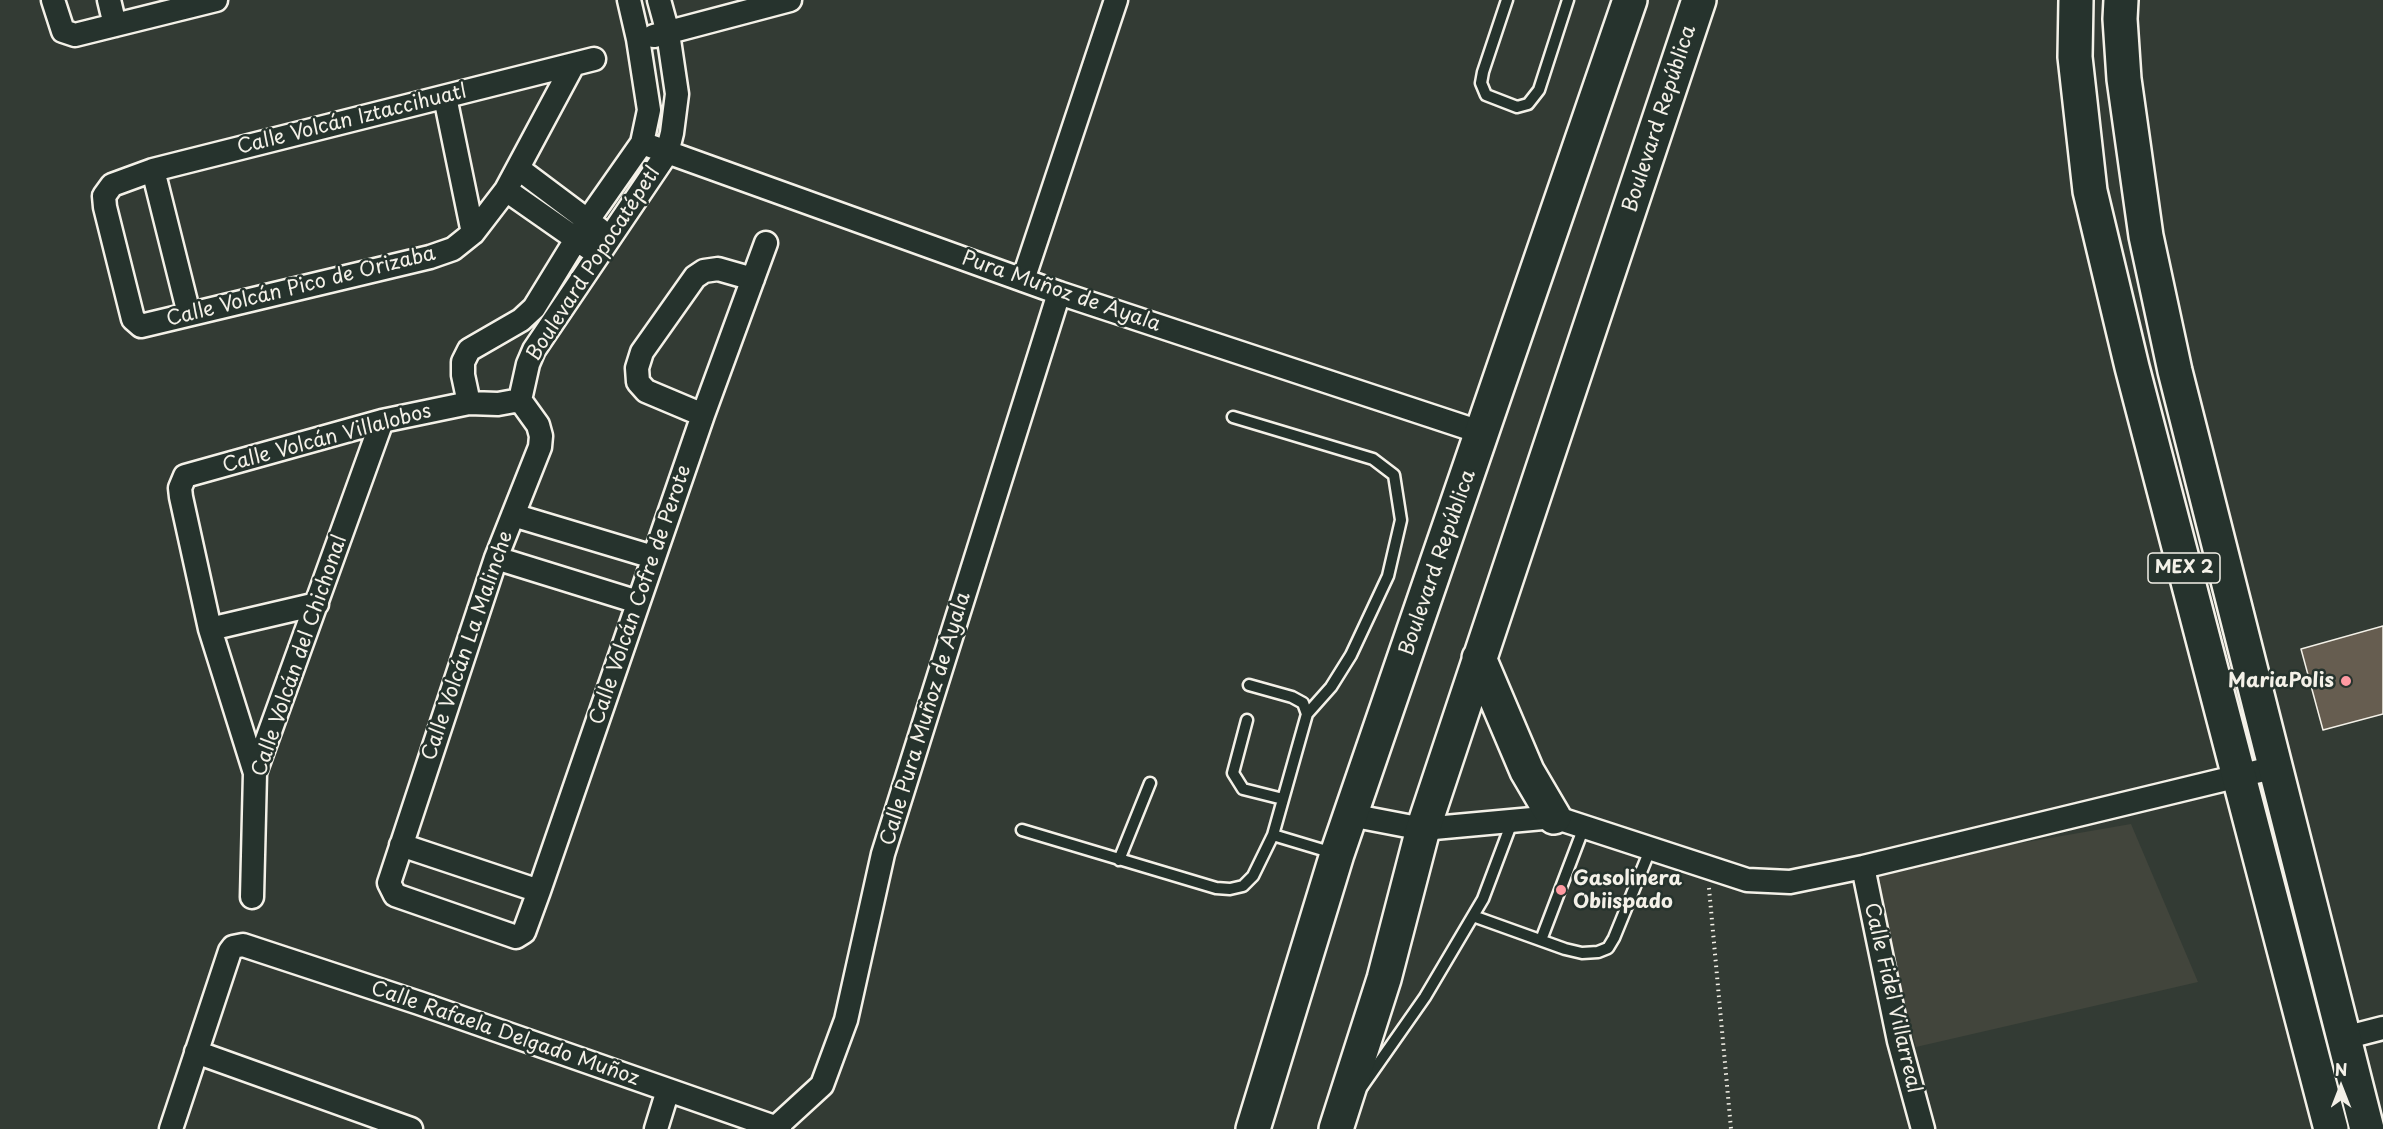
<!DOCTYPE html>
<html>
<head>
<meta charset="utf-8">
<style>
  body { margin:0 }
  #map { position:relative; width:2383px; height:1129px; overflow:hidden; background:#333b34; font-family:"Playpen Sans",sans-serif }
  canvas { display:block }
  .north { position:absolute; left:2311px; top:1057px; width:60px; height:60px; -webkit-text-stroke:4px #26332d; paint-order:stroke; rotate:0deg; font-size:16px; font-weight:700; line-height:24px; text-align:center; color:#f4f1e8 }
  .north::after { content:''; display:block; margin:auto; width:21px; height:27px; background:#f4f1e8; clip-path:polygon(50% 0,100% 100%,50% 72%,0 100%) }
</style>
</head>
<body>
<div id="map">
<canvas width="2383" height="1129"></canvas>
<div class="north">N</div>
</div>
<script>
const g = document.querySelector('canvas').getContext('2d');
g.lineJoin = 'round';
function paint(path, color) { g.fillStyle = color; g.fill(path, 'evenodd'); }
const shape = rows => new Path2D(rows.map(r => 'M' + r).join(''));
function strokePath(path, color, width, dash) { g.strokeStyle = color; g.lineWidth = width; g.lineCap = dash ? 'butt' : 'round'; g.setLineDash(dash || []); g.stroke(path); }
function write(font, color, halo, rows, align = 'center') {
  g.font = font + ' "Playpen Sans",sans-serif'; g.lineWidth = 5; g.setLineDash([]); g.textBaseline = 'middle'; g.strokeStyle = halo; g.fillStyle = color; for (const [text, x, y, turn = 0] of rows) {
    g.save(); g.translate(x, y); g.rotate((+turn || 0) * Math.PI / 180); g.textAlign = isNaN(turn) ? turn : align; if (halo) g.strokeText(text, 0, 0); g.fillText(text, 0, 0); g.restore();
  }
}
paint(shape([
  [2131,824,2198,982,1916,1047,1871,869]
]), '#42453c');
const building = shape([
  [2383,626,2383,714,2323,730,2301,649,2383,626]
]);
paint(building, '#665d50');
strokePath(building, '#f4f1e8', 1.5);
const lane = shape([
  [1507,0,1483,72,1481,83,1486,95,1517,107,1528,104,1539,90,1568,0],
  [1249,685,1292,697,1303,703,1307,714],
  [1247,720,1233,773,1243,789,1283,799],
  [1022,830,1216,888,1230,889,1243,886,1253,876,1273,835,1307,714,1331,687,1351,655,1388,576,1401,520,1394,475,1373,459,1233,417],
  [1273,835,1333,853],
  [1119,860,1150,783],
  [1473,916,1565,949,1582,953,1598,952,1608,948,1614,938,1650,850],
  [1541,940,1584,827],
  [1362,1087,1425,997,1483,899,1512,822]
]);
const street = shape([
  [53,0,63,31,75,35,216,0],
  [109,0,115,25],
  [654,36,790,0],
  [573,65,506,190,473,233,453,249,430,257,141,326,133,319,105,207,104,196,112,185,153,170,594,59],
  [445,97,473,233],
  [642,143,1059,293,1483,433],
  [519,169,599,229],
  [153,170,189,314],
  [506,190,589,248],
  [1023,280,1116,0],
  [520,400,538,425,541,436,540,447,496,558,389,883,395,895,516,937,524,932,539,891,703,415,766,243],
  [520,400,528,364,534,350,667,153,672,133,677,94,668,33,659,0],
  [469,403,463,375,463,362,469,350,521,320,534,308,588,220,642,143,649,110,638,39,629,0],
  [703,415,646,391,638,382,637,368,642,352,695,277,704,271,718,269,753,279],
  [513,515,653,557],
  [496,558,638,602],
  [210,629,317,604],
  [255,773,210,629,181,497,180,488,185,476,382,421,469,403,498,404,520,400],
  [1350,815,1423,829,1554,817,1747,880,1790,882,1863,867,2276,767],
  [401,845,539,891],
  [1863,867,1899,1041,1923,1129],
  [252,897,255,773,382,421],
  [2344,1038,2383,1028],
  [196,1052,411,1129],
  [171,1129,230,951,233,947,243,945,419,1003,780,1129],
  [656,1129,668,1090],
  [774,1129,822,1085,846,1020,883,854,1059,293]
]);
const primary = shape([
  [2076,0,2075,57,2090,191,2132,367,2331,1129],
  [2121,0,2120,19,2124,79,2146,236,2175,371,2367,1129],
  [1479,658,1527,771,1554,817],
  [1253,1129,1337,854,1630,0],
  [1336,1129,1384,979,1423,829,1699,0]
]);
strokePath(lane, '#f4f1e8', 15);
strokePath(street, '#f4f1e8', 27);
strokePath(primary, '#f4f1e8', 38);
strokePath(shape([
  [1709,888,1731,1129]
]), '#f4f1e8', 4, [1.5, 4.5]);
strokePath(lane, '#26332d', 10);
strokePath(street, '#26332d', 22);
strokePath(primary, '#26332d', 33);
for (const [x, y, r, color] of [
  [2346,681,6,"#ff9aa2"],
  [1561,890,6,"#ff9aa2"]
]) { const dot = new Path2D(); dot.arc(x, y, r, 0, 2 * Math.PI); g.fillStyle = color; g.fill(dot); strokePath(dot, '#26332d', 2); }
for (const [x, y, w] of [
  [2184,568,72]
]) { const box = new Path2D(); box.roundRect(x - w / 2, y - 15, w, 30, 4.5); g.fillStyle = '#26332d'; g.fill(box); strokePath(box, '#f4f1e8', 1.5); }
write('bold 18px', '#f4f1e8', null, [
  ["MEX 2",2184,568]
]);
write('20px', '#f4f1e8', '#26332d', [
  ["Boulevard República",1660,119,-72],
  ["Calle Volcán Iztaccihuatl",352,120,-14],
  ["Boulevard Popocatépetl",594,264,-57],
  ["Calle Volcán Pico de Orizaba",301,287,-14],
  ["Pura Muñoz de Ayala",1061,292,19],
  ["Calle Volcán Villalobos",327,439,-15],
  ["Boulevard República",1438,563,-71],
  ["Calle Volcán Cofre de Perote",641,595,-71],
  ["Calle Volcán La Malinche",468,646,-71],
  ["Calle Volcán del Chichonal",300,656,-71],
  ["Calle Pura Muñoz de Ayala",926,719,-73],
  ["Calle Fidel Villarreal",1892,998,77],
  ["Calle Rafaela Delgado Muñoz",505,1034,19]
]);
write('bold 20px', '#f4f1e8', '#26332d', [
  ["MariaPolis",2334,681],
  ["Gasolinera",1573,879,"left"],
  ["Obiispado",1573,902,"left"]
], 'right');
</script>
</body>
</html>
